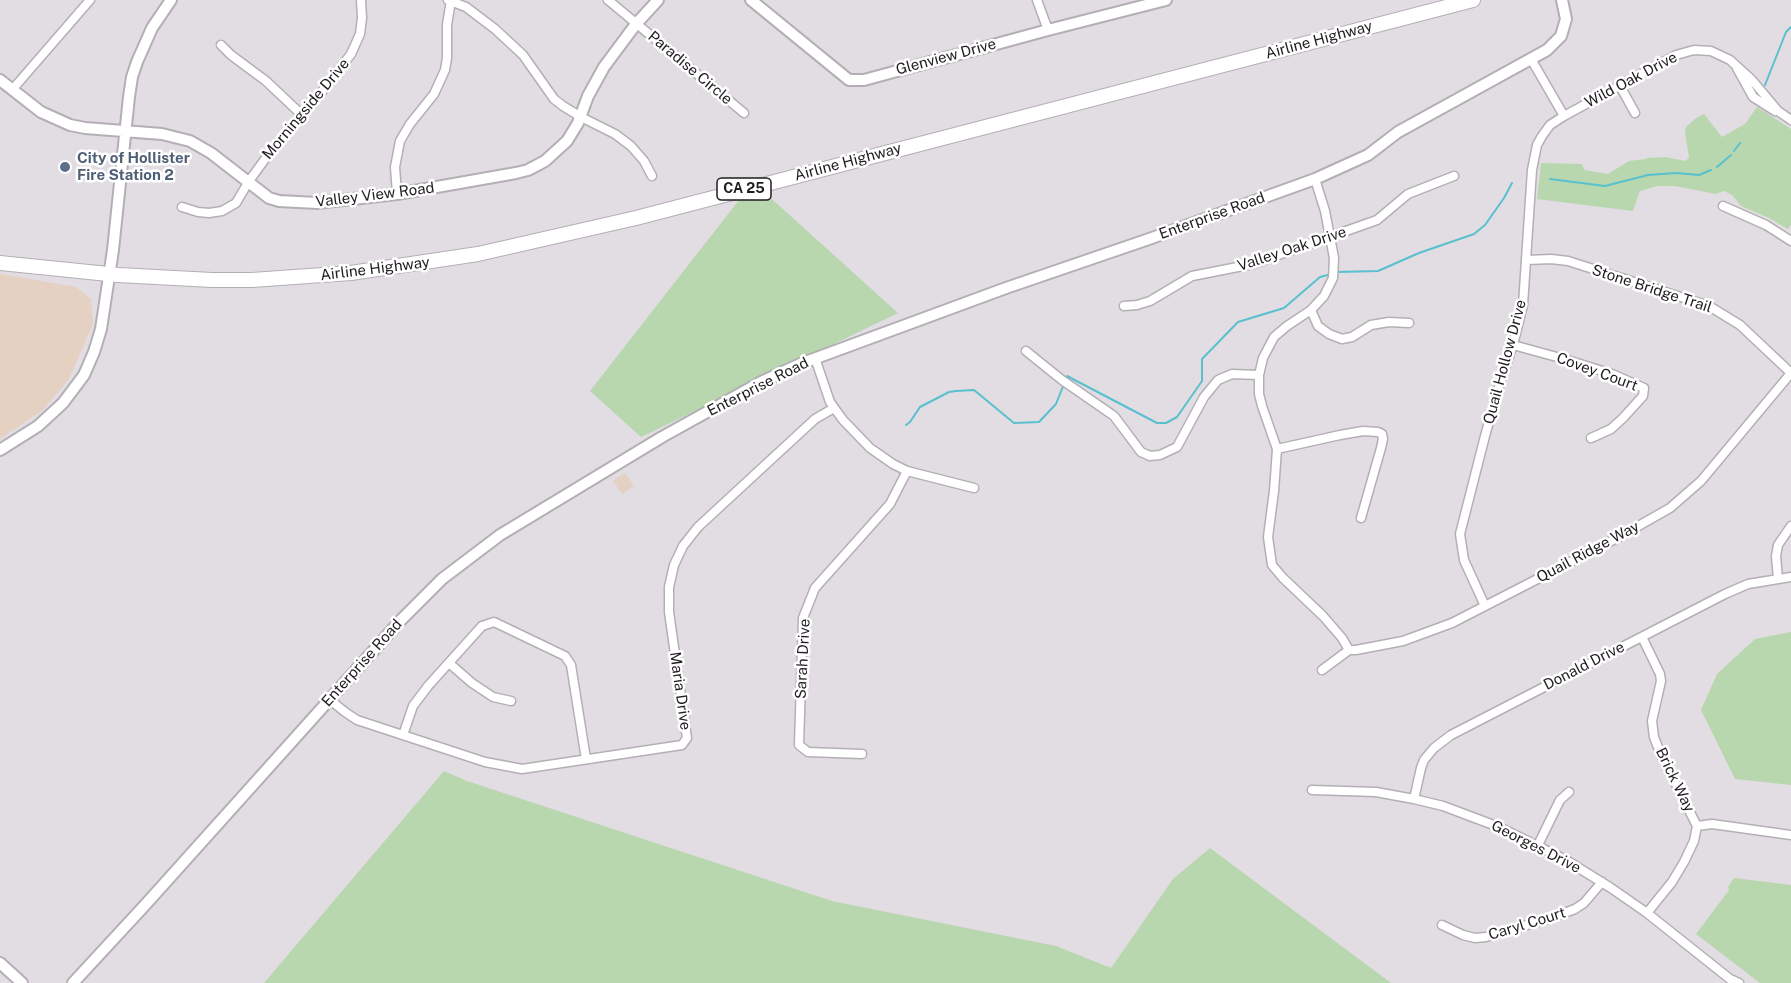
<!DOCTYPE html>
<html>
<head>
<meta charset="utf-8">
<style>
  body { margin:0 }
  canvas { display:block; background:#e2dce3 }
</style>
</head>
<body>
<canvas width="1791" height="983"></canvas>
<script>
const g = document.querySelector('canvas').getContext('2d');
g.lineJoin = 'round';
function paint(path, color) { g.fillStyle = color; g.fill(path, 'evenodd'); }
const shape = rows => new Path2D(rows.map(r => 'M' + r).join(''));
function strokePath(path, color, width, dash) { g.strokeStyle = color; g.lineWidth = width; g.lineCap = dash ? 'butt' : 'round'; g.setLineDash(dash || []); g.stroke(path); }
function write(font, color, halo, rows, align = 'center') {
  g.font = font + ' "Public Sans",sans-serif'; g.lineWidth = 5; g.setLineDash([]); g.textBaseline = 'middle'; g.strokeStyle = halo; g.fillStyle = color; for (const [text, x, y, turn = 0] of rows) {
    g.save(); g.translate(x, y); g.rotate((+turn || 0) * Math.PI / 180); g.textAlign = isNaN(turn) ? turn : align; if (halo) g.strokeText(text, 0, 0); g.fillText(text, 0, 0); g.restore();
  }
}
paint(shape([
  [0,274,76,287,91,299,93,324,69,379,43,410,0,439],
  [625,473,634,486,622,494,613,481]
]), '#e4d1c2');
paint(shape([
  [1757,107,1791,129,1791,225,1788,229,1769,218,1741,206,1732,195,1724,191,1715,194,1675,186,1657,186,1640,191,1633,211,1537,199,1541,163,1582,164,1583,167,1585,170,1608,174,1629,161,1646,159,1647,158,1665,157,1686,161,1689,157,1685,133,1686,127,1695,119,1704,114,1722,137,1745,124],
  [764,192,898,313,641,437,590,391,739,200],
  [1791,632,1791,785,1735,779,1701,710,1717,674,1755,639],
  [444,771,467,781,832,901,1056,946,1111,968,1173,879,1210,848,1391,983,264,983],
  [1734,878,1791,885,1791,983,1760,983,1696,934,1729,890,1728,887]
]), '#b8d7ae');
strokePath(shape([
  [1765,85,1786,32,1791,27],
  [1734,151,1740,143],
  [1717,167,1731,155],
  [1550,179,1605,186,1648,175,1676,173,1699,175,1711,170],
  [1337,272,1378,271,1419,253,1474,234,1485,225,1504,198,1512,183],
  [1066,378,1067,376,1157,423,1166,423,1177,417,1202,381,1202,359,1238,322,1284,308,1320,277,1332,274],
  [906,425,910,422,920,407,949,392,956,391,974,390,1014,423,1039,422,1056,404,1064,384]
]), '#59c0ce', 2);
const minor = shape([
  [448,0,466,7,495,29,523,55,554,99,563,106,581,117,615,134,631,146,644,161,652,176],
  [608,0,744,113],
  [1037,0,1048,30],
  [221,45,231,55,266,81,302,115],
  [1531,59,1564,116],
  [1737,68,1753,97,1775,111],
  [1620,86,1635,113],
  [12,90,90,0],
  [1315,179,1325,211,1330,237,1334,258,1333,278,1324,296,1311,310,1287,326,1274,337,1263,358,1259,375,1259,394,1262,406,1277,449,1274,491,1268,537,1272,565,1283,578,1323,616,1342,638,1349,650,1356,650,1403,641,1452,623,1619,537,1670,508,1701,481,1791,373],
  [397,194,395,167,400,141,410,124,434,94,445,70,447,58,447,25,451,0],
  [1723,206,1766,225,1791,241],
  [182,207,198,212,209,213,222,211,236,203,249,181,271,151,317,98,351,54,360,34,362,18,361,0],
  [1527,260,1551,259,1568,261,1709,306,1740,325,1791,373],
  [1124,306,1137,305,1150,301,1192,276,1253,264,1377,220,1408,194,1454,176],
  [1311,310,1318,326,1329,334,1342,339,1352,337,1371,325,1389,322,1409,323],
  [1513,345,1564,359,1612,374,1644,388,1643,396,1623,418,1611,429,1591,438],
  [1026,351,1062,380,1114,416,1141,452,1150,456,1160,455,1177,447,1204,397,1218,380,1232,374,1259,375],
  [815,358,830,402,843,420,870,448,893,464,907,471,974,488],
  [1277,449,1340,435,1363,431,1378,432,1382,434,1383,439,1381,448,1361,518],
  [1778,579,1776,556,1778,545,1791,526],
  [1485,606,1464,560,1460,534,1485,436,1502,376,1513,345,1523,305,1532,170,1537,145,1542,136,1550,125,1564,116,1676,55,1694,50,1711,51,1730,60,1752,80,1778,111,1791,120],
  [1642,637,1660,674,1661,681,1652,721,1654,737,1661,755,1697,826,1694,841,1684,862,1672,882,1647,913],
  [449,663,472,683,493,697,511,701],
  [1322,670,1349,650],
  [329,699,345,712,357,720,485,762,522,769,682,745,687,738,669,612,669,587,674,565,683,546,698,527,815,419,834,408],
  [403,735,413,706,428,686,482,626,494,622,565,656,571,665,586,759],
  [862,754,808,752,799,745,803,618,815,588,890,504,907,471],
  [1312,790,1376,792,1414,799,1443,806,1499,827,1566,860,1611,888,1647,913,1730,979,1739,983],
  [1414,799,1421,768,1424,760,1434,748,1451,735,1725,594,1748,584,1791,577],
  [1697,826,1712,824,1791,835],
  [1538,845,1560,800,1569,792],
  [1442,925,1463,935,1475,938,1486,937,1551,918,1575,909,1584,903,1602,882]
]);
const tertiary = shape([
  [751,0,849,80,864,80,1048,30,1166,0],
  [0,80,41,112,70,125,85,128,162,134,190,141,211,153,269,198,279,201,317,203,397,194,516,173,528,170,545,161,567,141,578,123,588,96,604,67,636,24,658,0],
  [0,450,38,426,63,403,84,375,94,352,101,329,113,250,129,97,132,77,137,62,152,28,171,0],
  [0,963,22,983],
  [73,983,146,904,401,620,442,579,500,535,662,437,761,382,800,364,1006,288,1149,239,1315,179,1368,155,1398,132,1547,50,1561,36,1566,19,1562,0]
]);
const primary = shape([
  [0,263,118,275,212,280,252,280,351,273,478,254,636,218,1473,0]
]);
strokePath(minor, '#b4afb5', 11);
strokePath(tertiary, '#b4afb5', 14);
strokePath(primary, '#b4afb5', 16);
strokePath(minor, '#fff', 8);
strokePath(tertiary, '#fff', 10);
strokePath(primary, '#fff', 14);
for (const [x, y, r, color] of [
  [65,167,6,"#5c6f8a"]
]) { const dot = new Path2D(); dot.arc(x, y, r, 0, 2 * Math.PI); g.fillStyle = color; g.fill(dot); strokePath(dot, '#fff', 2); }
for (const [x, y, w] of [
  [744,189,54]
]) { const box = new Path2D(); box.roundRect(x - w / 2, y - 11, w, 22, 4.5); g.fillStyle = '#fff'; g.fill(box); strokePath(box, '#1f1d1f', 1.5); }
write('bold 14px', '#1f1d1f', null, [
  ["CA 25",744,189]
]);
write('15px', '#1f1d1f', '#fff', [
  ["Airline Highway",1319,40,-15],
  ["Glenview Drive",946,57,-15],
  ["Paradise Circle",690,68,40],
  ["Wild Oak Drive",1631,80,-28],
  ["Morningside Drive",306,109,-50],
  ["Airline Highway",848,162,-15],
  ["Valley View Road",375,195,-7],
  ["Enterprise Road",1212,216,-20],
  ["Valley Oak Drive",1292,249,-18],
  ["Airline Highway",375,269,-7],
  ["Stone Bridge Trail",1652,289,18],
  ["Quail Hollow Drive",1505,362,-75],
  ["Covey Court",1597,372,20],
  ["Enterprise Road",758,387,-27],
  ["Quail Ridge Way",1588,552,-28],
  ["Sarah Drive",803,659,-87],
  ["Enterprise Road",362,663,-48],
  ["Donald Drive",1584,666,-27],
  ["Maria Drive",680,691,82],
  ["Brick Way",1675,780,64],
  ["Georges Drive",1536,847,27],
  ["Caryl Court",1527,924,-17]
]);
write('bold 15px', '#4e5e75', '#fff', [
  ["City of Hollister",77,158],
  ["Fire Station 2",77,175]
], 'left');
</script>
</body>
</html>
